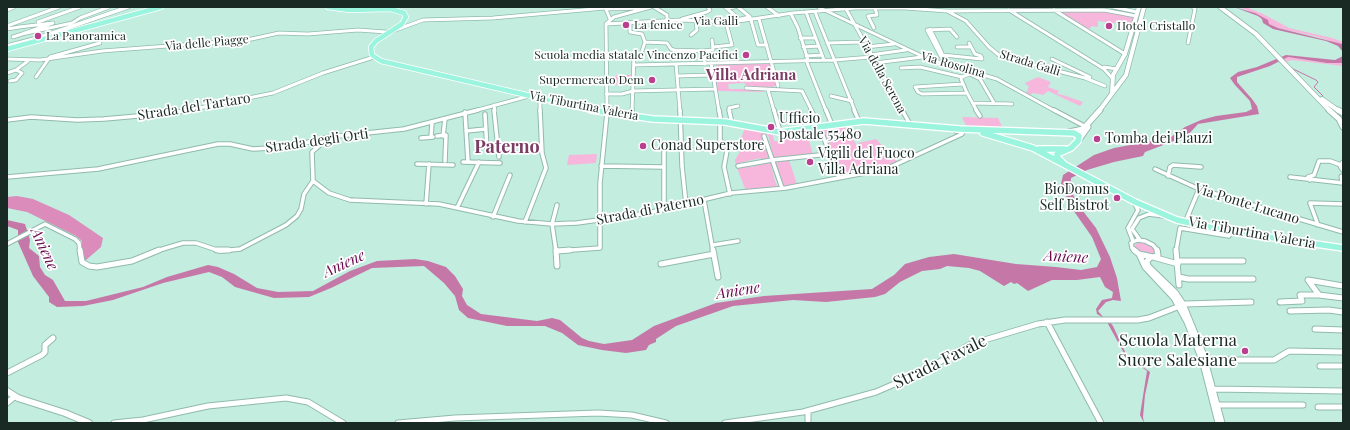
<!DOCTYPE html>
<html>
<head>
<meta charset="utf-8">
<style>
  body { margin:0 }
  #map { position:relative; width:1350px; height:430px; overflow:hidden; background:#c2eddf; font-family:"Playfair Display",serif }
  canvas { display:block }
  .frame { position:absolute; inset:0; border:8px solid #192a25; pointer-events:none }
</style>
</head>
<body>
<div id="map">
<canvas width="1350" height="430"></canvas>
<div class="frame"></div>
</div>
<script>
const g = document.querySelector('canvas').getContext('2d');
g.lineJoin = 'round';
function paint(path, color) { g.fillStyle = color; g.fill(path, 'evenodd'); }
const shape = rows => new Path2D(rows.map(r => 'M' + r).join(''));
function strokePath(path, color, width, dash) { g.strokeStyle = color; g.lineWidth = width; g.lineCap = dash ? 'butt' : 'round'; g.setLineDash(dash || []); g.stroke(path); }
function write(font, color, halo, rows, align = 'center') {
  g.font = font + ' "Playfair Display",serif'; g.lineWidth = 3.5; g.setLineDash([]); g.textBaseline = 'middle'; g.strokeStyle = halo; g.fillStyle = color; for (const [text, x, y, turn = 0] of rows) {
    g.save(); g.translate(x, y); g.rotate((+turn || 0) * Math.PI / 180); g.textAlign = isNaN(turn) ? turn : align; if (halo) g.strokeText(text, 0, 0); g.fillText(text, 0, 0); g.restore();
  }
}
paint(shape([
  [1010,7,1102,7,1098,9,1014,9],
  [1239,7,1246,7,1263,14,1289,28,1332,38,1343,42,1343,45,1318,37,1278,28,1269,24,1254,13],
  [1059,11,1102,11,1134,17,1131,25,1098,21,1098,27,1092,26,1088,30],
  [1288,57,1327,63,1343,63,1343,66,1292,60,1285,62,1279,60],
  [770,63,776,85,771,88,746,88,745,83,728,84,729,89,763,89,764,92,717,91,714,73,717,71,716,65],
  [616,75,631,75,631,85,616,85],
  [1038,77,1051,82,1048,87,1059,91,1057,94,1063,95,1083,102,1080,106,1048,91,1043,95,1033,93,1030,95,1026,93,1029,87,1025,83],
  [962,117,998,118,1003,129,967,128],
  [845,125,864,158,869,158,858,143,876,139,898,162,886,168,841,176,823,129],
  [745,127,772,133,774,141,784,141,783,134,806,132,813,154,774,158,768,135,762,135,769,158,762,160,760,158,739,163,740,164,736,166,735,160,741,150,741,139],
  [597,154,596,163,567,165,569,155],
  [789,160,797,184,784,186,775,161],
  [770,161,775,181,778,187,746,191,737,168,750,166,752,167],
  [1139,242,1149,245,1154,249,1155,253,1152,255,1142,254,1134,246]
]), '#f7b6dc');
paint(shape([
  [17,196,33,199,69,215,103,238,101,247,86,260,82,259,82,241,76,236,27,212,7,208,7,197]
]), '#db8cbb');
paint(shape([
  [1234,7,1255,13,1268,20,1269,24,1278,28,1342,44,1343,52,1338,46,1326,41,1273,29,1263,23,1262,19,1258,16],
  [1286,55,1335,60,1343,56,1343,63,1327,63,1288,57,1270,66,1237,77,1237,82,1252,99,1257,106,1259,114,1198,124,1187,136,1145,152,1143,156,1114,162,1087,170,1071,178,1070,189,1079,206,1096,228,1110,257,1117,278,1121,301,1113,300,1106,302,1098,311,1104,318,1097,314,1096,309,1102,300,1112,298,1113,292,1105,287,1100,277,1077,280,1052,280,1028,291,1017,283,1014,284,1011,282,1004,286,980,271,969,268,947,266,940,269,922,271,900,282,885,294,875,297,826,302,793,300,733,306,676,326,656,339,656,342,649,345,646,350,626,353,602,350,578,345,562,333,545,326,507,326,468,318,459,310,455,296,444,283,424,266,372,268,331,288,309,297,274,298,235,287,222,277,209,272,163,283,113,300,83,306,57,307,49,302,49,297,33,276,18,242,18,230,7,226,7,220,25,224,30,240,29,248,39,256,40,267,45,275,53,280,65,301,86,301,143,287,167,277,208,265,218,267,234,274,257,288,278,292,313,291,350,271,377,261,415,259,428,261,446,267,455,276,463,289,462,296,467,305,481,314,537,321,552,318,560,320,582,338,589,341,604,344,632,340,654,326,716,303,764,296,872,289,894,275,905,264,929,257,954,254,1016,264,1056,267,1081,270,1097,267,1101,259,1092,237,1071,207,1064,191,1061,184,1063,175,1094,155,1114,148,1163,139,1171,137,1185,127,1201,120,1216,116,1246,112,1252,109,1250,101,1235,85,1230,78,1238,72,1257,67],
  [1107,322,1110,322,1113,326,1127,356,1150,372,1145,395,1143,417,1144,423,1140,415,1147,371,1125,355]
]), '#c578a7');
strokePath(shape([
  [1289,67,1316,80,1318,82,1314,87,1323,96]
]), '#c578a7', 1);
const minorFar2 = shape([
  [605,7,610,19],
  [654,7,667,15,667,21],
  [725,7,737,17],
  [738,7,750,17,740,19],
  [767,7,779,16],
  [818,7,928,59,997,79,1055,111],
  [1113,7,1137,12],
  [727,8,735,7],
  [606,9,643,8],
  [846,9,903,111],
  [7,10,14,7],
  [1009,10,1104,69,1113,79],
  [1054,10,1125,54],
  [947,11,1104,10,1136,16],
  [806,12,824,60],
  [815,12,855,111],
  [791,14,798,28,808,60],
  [682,19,707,12,710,10,708,7],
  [759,19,778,86],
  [751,20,758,45,767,45],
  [38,22,80,7],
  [72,23,80,18,109,7],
  [606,24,679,20,732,22,793,13,856,8,905,8,947,11,966,21,989,47,1000,56,1085,78,1105,86],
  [630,24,630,32,642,34,645,42,667,43,671,49,674,50,702,51],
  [7,26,59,7],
  [19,27,53,23,22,34,72,23,70,26],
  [874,28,868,16,877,15,875,8],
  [7,29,20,27],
  [930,29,942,53],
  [390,32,423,20,493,18,605,8],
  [691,35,697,30,696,22],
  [13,37,22,34],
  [800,38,816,38],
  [827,43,863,42],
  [1188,43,1195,9,1193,7],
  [713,47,732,45,726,23],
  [803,47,819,46],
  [866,47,894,44],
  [957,47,971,47],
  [642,51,645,42],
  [870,55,906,50],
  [943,55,982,59,981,56,975,54,969,43],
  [806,56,822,55],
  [7,59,40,60,102,51,247,40,279,33,308,34,358,30,386,32],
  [1052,59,1090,77],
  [806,60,826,111],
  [711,63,719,111],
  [875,63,922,57],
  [676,64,680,111],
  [705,64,702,51,713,50,712,40],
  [945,64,927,30,950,29,957,37],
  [634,65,834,60,872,57],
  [1104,67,1117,69],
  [901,68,920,67,962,77,974,72],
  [7,73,16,70,28,61],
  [970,74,980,79,994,103],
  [677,76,712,75],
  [36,77,50,57,100,43],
  [962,77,961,79,967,93,977,111],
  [10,81,16,80,22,73,16,70],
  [963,84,915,87,918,92,922,94,967,93],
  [746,88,802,91,812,111],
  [768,90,774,111],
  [606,94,622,94,633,91,714,89],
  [831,96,852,101],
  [540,98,540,111],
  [973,103,1012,104],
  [494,105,495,111],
  [184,111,273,93,323,73,374,57],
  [474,111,529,96],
  [605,111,607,108,606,24,614,17,651,7],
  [632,111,634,55],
  [730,111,729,108,738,106]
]);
const minorFar1 = shape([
  [494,110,499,157],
  [680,110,682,166,686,204],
  [719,110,721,122],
  [729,110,732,123],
  [774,110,780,132],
  [811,110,815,117,811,119,815,128],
  [826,110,832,125],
  [854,110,859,121],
  [902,110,910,124],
  [976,110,980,116],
  [1054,110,1086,127],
  [465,112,468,162],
  [604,112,606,110],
  [485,114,487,150],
  [632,116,632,110],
  [7,120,31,117,77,120,104,119,172,113,189,110],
  [720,126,720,141,728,145,724,167,730,194],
  [820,128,839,178],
  [466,131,486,129],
  [437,136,446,135,445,161],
  [443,136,445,119],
  [764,136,782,188],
  [431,137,432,123],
  [421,138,433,137],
  [664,152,664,210],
  [463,162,500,163],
  [417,164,453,165],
  [601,166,663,167],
  [738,166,772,160,829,154],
  [1155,169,1199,189,1343,232],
  [1168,176,1170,167,1173,165,1201,167],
  [7,177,98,169,218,144,230,144,253,149,289,147,329,137,404,129,478,110],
  [1290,177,1343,183],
  [1310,180,1308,177,1314,175,1319,161,1330,161,1341,165],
  [313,181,329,193,350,200,439,204,518,221,552,224,577,223,648,213,731,193,786,188,886,169,962,134,962,132,956,131],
  [704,200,713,251],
  [426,204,429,164],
  [457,208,479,162],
  [493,217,510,175],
  [1187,218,1199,189],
  [525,222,546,168,542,153,540,110],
  [1318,225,1310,203,1343,204],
  [1140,240,1132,229,1139,218,1149,214,1164,216],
  [1133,241,1128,228,1138,210,1134,202],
  [7,244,45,224,75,239,79,243,80,251],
  [713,245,738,241],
  [156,251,183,243,196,243,220,251,240,249,286,225,297,216,301,209,304,194,313,181,312,152,327,139],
  [556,251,552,224,557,205],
  [557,251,600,248,600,183,607,113],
  [1136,251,1132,248,1131,243,1137,240,1145,241,1153,245,1158,251],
  [1176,251,1180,228,1229,236]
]);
const minor = shape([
  [80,250,82,262,89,266,97,267,132,261,159,250],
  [217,250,229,250],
  [556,250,557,266],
  [713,250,718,277],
  [1134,250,1139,254],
  [1176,250,1179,285],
  [557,251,570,250],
  [1139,254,1153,257,1158,255,1157,250],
  [1139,254,1145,267,1174,298,1187,322,1202,360,1218,423],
  [1151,257,1147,261,1148,266,1175,292,1183,304,1203,353,1222,423],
  [1153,257,1178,264],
  [1177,261,1243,261],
  [661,264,714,254],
  [1179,277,1188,279,1253,279],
  [1343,286,1308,280,1319,295,1343,298],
  [1280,302,1302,301,1300,295,1319,295],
  [1290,311,1329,310,1343,312],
  [1047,322,1101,423],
  [1315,329,1343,330],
  [1205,360,1274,360,1289,351,1343,352],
  [1320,366,1343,366],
  [7,373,42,355,45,352,45,345,53,338],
  [1214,389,1343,391],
  [7,403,14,397],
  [1218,405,1303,405],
  [1318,407,1343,407],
  [808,411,808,423],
  [114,423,143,420,208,406,286,398,308,402,343,423],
  [398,423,455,418,598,413,632,415,666,423],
  [725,423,803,412,876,392,922,372,971,344,1038,324,1065,320,1138,320,1149,318,1185,304,1251,302]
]);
const tertiaryFar1 = shape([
  [7,46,38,38,128,7]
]);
const tertiary = shape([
  [7,391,18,398,65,413,89,423]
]);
const secondaryFar1 = shape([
  [1220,7,1256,34,1330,111],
  [1112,93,1113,75,1125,54,1139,7],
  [1322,99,1339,111],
  [1099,111,1126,75,1144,7]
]);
const secondary = shape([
  [1329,110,1339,119,1343,127],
  [1338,110,1343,113],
  [1069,132,1083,129,1100,110],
  [1078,141,1088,127],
  [1343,163,1341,166,1343,169],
  [1342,177,1343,182]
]);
const primaryFar1 = shape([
  [328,7,349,10,391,9,404,13,406,17,402,24,376,41,371,47,372,55,381,61,595,111],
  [7,49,161,7]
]);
const primary = shape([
  [591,110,653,119,725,122,780,132,864,121,960,129,1074,133,1079,136,1078,141,1071,148,1057,154,1057,157,1063,163],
  [983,133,1033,148,1135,202,1177,220,1227,231,1343,248],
  [1039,149,1064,149]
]);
strokePath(minorFar2, '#91baae', 4.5);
strokePath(minorFar1, '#91baae', 5.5);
strokePath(minor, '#91baae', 7);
strokePath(tertiaryFar1, '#91baae', 5);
strokePath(tertiary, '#91baae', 8);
strokePath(secondaryFar1, '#91baae', 5.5);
strokePath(secondary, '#91baae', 7);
strokePath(primaryFar1, '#fff', 6);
strokePath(primary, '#fff', 8);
strokePath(minorFar2, '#fff', 3);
strokePath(minorFar1, '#fff', 3.5);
strokePath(minor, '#fff', 5);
strokePath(tertiaryFar1, '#fff', 3.5);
strokePath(tertiary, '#fff', 6);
strokePath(secondaryFar1, '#fff', 4);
strokePath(secondary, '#fff', 5);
strokePath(primaryFar1, '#9bf4de', 4.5);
strokePath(primary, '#9bf4de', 5.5);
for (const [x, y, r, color] of [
  [626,25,4,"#ba3f91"],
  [1109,26,4,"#ba3f91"],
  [38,36,4,"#ba3f91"],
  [746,55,4,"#ba3f91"],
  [652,80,4,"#ba3f91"],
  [771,127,4,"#ba3f91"],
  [1097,139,4,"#ba3f91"],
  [643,146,4,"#ba3f91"],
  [810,162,4,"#ba3f91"],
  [1117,198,4,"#ba3f91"],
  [1245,351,4,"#ba3f91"]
]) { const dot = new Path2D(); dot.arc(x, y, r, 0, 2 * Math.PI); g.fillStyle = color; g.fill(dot); strokePath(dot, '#fff', 1.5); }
write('12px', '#192a25', '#fff', [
  ["Via Galli",716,21],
  ["Via delle Piagge",207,43,-5],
  ["Strada Galli",1030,63,17],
  ["Via Rosolina",953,65,16],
  ["Via della Serena",882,75,61],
  ["Via Tiburtina Valeria",584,106,11]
]);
write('12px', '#192a25', '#fff', [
  ["La fenice",634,25],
  ["Hotel Cristallo",1117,26],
  ["La Panoramica",46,36],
  ["Scuola media statale Vincenzo Pacifici",738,55,"right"],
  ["Supermercato Dem",644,80,"right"]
], 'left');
write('14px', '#192a25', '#fff', [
  ["Strada del Tartaro",194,107,-9],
  ["Strada degli Orti",317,141,-8],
  ["Via Ponte Lucano",1247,204,17],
  ["Strada di Paterno",650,210,-11],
  ["Via Tiburtina Valeria",1252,233,10]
]);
write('14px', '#192a25', '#fff', [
  ["Ufficio",779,119],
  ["postale 55480",779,135],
  ["Tomba dei Plauzi",1105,139],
  ["Conad Superstore",651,146],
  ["Vigili del Fuoco",818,154],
  ["Villa Adriana",818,170],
  ["BioDomus",1109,190,"right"],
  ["Self Bistrot",1109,206,"right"]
], 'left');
write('bold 15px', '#7b3d64', '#fff', [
  ["Villa Adriana",751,75]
]);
write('italic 15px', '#68094e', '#fff', [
  ["Aniene",44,249,65],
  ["Aniene",1066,257,3],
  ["Aniene",344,264,-25],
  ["Aniene",738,291,-9]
]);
write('17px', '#192a25', '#fff', [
  ["Scuola Materna",1237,341],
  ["Suore Salesiane",1237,361]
], 'right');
write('17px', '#192a25', '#fff', [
  ["Strada Favale",940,362,-26]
]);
write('bold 18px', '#7b3d64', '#fff', [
  ["Paterno",507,147]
]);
</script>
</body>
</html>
